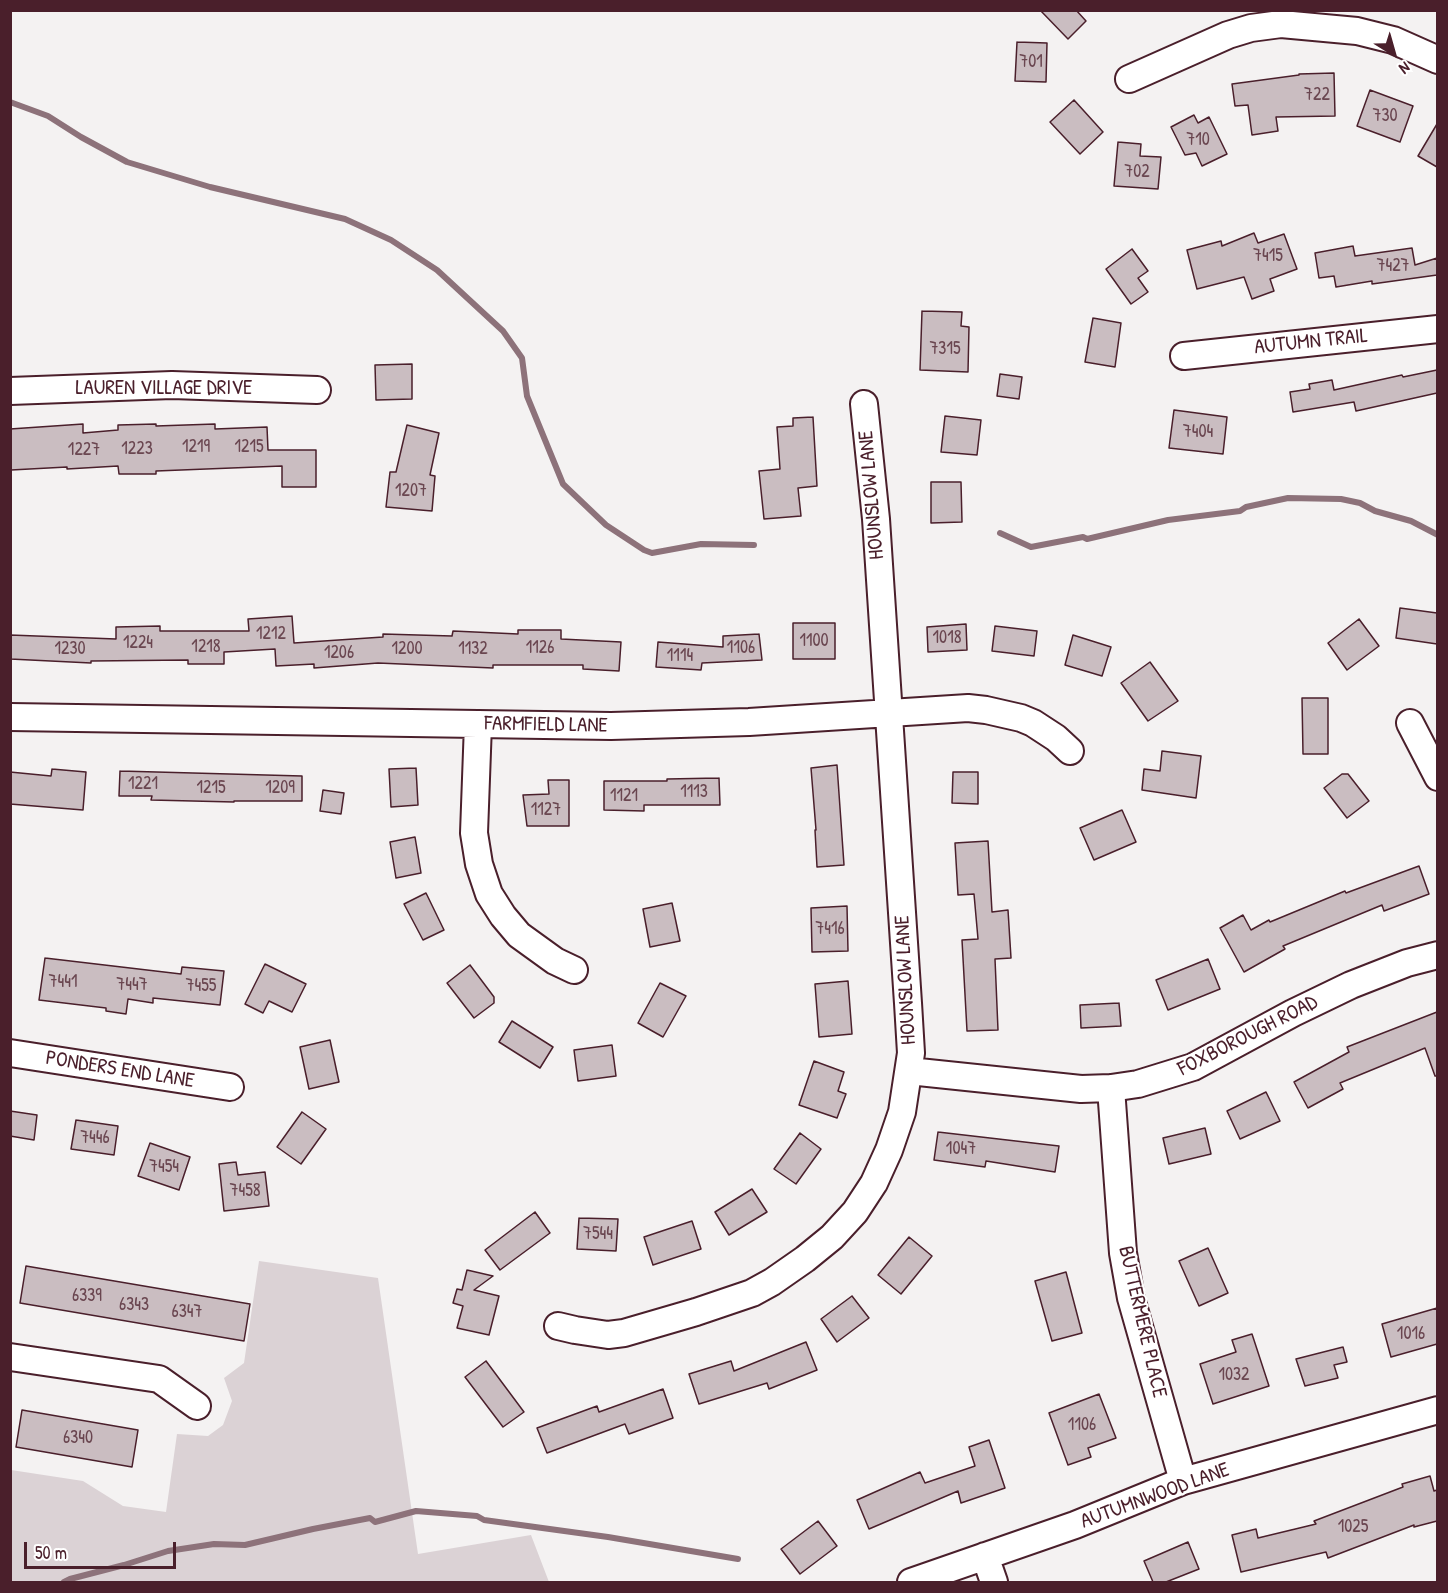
<!DOCTYPE html>
<html>
<head>
<meta charset="utf-8">
<style>
  body { margin:0 }
  #map { position:relative; width:1448px; height:1593px; overflow:hidden; background:#f4f2f2; font-family:"Patrick Hand",sans-serif }
  canvas { display:block }
  .frame { position:absolute; inset:0; border:12px solid #4a1f2b; pointer-events:none }
  .north { position:absolute; left:1364px; top:24px; width:60px; height:60px; -webkit-text-stroke:4px #fff; paint-order:stroke; rotate:143deg; font-size:16px; font-weight:700; line-height:24px; text-align:center; color:#4a1f2b }
  .north::after { content:''; display:block; margin:auto; width:21px; height:27px; background:#4a1f2b; clip-path:polygon(50% 0,100% 100%,50% 72%,0 100%) }
  .scale { position:absolute; left:24px; top:1542px; width:152px; height:27px; box-sizing:border-box; border:3px solid #4a1f2b; border-top:0; padding-left:8px; font-size:18px; line-height:21px; white-space:nowrap; color:#4a1f2b; -webkit-text-stroke:4px #fff; paint-order:stroke }
</style>
</head>
<body>
<div id="map">
<canvas width="1448" height="1593"></canvas>
<div class="frame"></div>
<div class="north">N</div>
<div class="scale">50 m</div>
</div>
<script>
const g = document.querySelector('canvas').getContext('2d');
g.lineJoin = 'round';
function paint(path, color) { g.fillStyle = color; g.fill(path, 'evenodd'); }
const shape = rows => new Path2D(rows.map(r => 'M' + r).join(''));
function strokePath(path, color, width, dash) { g.strokeStyle = color; g.lineWidth = width; g.lineCap = dash ? 'butt' : 'round'; g.setLineDash(dash || []); g.stroke(path); }
function write(font, color, halo, rows, align = 'center') {
  g.font = font + ' "Patrick Hand",sans-serif'; g.lineWidth = 4.5; g.setLineDash([]); g.textBaseline = 'middle'; g.strokeStyle = halo; g.fillStyle = color; for (const [text, x, y, turn = 0] of rows) {
    g.save(); g.translate(x, y); g.rotate((+turn || 0) * Math.PI / 180); g.textAlign = isNaN(turn) ? turn : align; if (halo) g.strokeText(text, 0, 0); g.fillText(text, 0, 0); g.restore();
  }
}
paint(shape([
  [259,1261,378,1278,418,1554,531,1535,549,1582,11,1582,11,1470,83,1481,123,1506,166,1512,177,1434,208,1436,223,1425,232,1401,224,1378,244,1363]
]), '#dbd2d5');
strokePath(shape([
  [10,102,48,116,81,137,127,162,210,187,345,219,391,240,437,270,503,331,522,358,527,396,563,484,606,525,644,550,652,553,701,544,754,545],
  [1000,533,1031,547,1083,537,1087,539,1168,520,1240,511,1246,507,1288,498,1341,499,1360,503,1375,511,1411,521,1438,535],
  [64,1582,70,1579,124,1565,168,1551,214,1544,245,1545,313,1529,370,1518,375,1522,416,1511,477,1516,484,1520,608,1537,738,1559]
]), '#8d727a', 6);
const building = shape([
  [1040,10,1076,10,1086,21,1068,39,1040,10],
  [1017,42,1047,43,1046,82,1015,81,1017,42],
  [1334,73,1335,116,1276,117,1278,131,1252,135,1248,105,1235,106,1232,84,1299,75,1299,74,1334,73],
  [1370,90,1413,106,1400,142,1357,126,1370,90],
  [1074,100,1103,132,1080,154,1050,122,1074,100],
  [1194,115,1198,123,1209,117,1227,154,1202,166,1196,153,1185,155,1171,127,1194,115],
  [1437,124,1437,167,1418,156,1437,124],
  [1118,142,1141,144,1140,156,1161,157,1158,189,1114,186,1118,142],
  [1254,233,1258,243,1284,234,1297,269,1270,279,1274,291,1252,299,1244,277,1197,289,1187,250,1221,241,1222,246,1254,233],
  [1353,246,1355,256,1412,248,1415,265,1437,258,1437,275,1372,284,1372,281,1336,287,1334,276,1319,278,1315,253,1353,246],
  [1132,249,1148,271,1138,278,1148,292,1131,304,1106,269,1132,249],
  [922,311,962,312,961,326,969,327,968,372,920,370,922,311],
  [1093,318,1121,323,1115,367,1085,362,1093,318],
  [412,364,412,399,376,400,375,365,412,364],
  [1437,370,1437,393,1356,411,1354,402,1293,412,1290,392,1310,389,1309,384,1332,380,1334,390,1402,375,1403,377,1437,370],
  [1000,374,1022,377,1019,399,997,396,1000,374],
  [1174,410,1227,417,1223,454,1169,448,1174,410],
  [945,416,981,420,977,455,941,452,945,416],
  [813,417,817,486,798,488,801,516,764,519,759,471,780,469,777,427,793,426,793,418,813,417],
  [83,424,83,433,118,430,118,425,156,424,156,426,215,424,215,429,267,427,268,450,316,450,316,487,282,487,282,466,156,471,156,474,119,474,118,466,67,469,67,467,11,470,10,429,83,424],
  [407,425,439,433,430,475,435,476,432,511,386,507,390,472,396,472,407,425],
  [931,482,961,482,962,522,931,523,931,482],
  [1400,608,1437,613,1437,644,1396,638,1400,608],
  [292,616,294,643,383,637,383,634,452,636,453,631,518,634,518,630,561,630,561,639,621,642,619,671,583,669,583,665,493,665,493,668,378,663,314,668,314,664,276,666,275,649,224,652,224,664,188,664,188,660,91,661,91,663,10,659,10,635,116,639,116,627,160,626,160,631,249,631,248,619,292,616],
  [1359,619,1379,646,1347,670,1328,643,1359,619],
  [793,623,835,623,835,659,793,659,793,623],
  [966,624,967,650,928,652,927,627,966,624],
  [995,626,1037,631,1034,656,992,651,995,626],
  [759,634,762,660,702,663,701,670,656,667,658,642,723,647,723,636,759,634],
  [1073,635,1111,647,1102,676,1065,665,1073,635],
  [1150,662,1178,701,1148,721,1121,683,1150,662],
  [1302,698,1328,698,1328,754,1303,754,1302,698],
  [1162,751,1201,756,1196,798,1142,790,1144,769,1160,771,1162,751],
  [837,765,844,865,817,867,815,830,816,830,811,768,837,765],
  [416,768,418,805,391,807,389,769,416,768],
  [52,769,86,772,83,810,10,804,10,772,51,776,52,769],
  [120,771,302,776,302,801,234,801,234,802,151,800,152,796,119,796,120,771],
  [953,772,978,772,978,804,952,803,953,772],
  [1342,774,1348,774,1369,801,1347,818,1324,788,1342,774],
  [719,778,720,805,644,805,644,811,604,810,604,781,667,781,667,779,719,778],
  [548,780,569,780,569,826,527,826,523,795,549,794,548,780],
  [323,790,344,793,341,814,320,811,323,790],
  [1122,810,1136,842,1094,860,1080,828,1122,810],
  [415,837,421,873,396,878,390,842,415,837],
  [988,841,992,912,1008,910,1011,958,995,959,998,1030,967,1031,962,940,978,939,974,894,958,895,955,843,988,841],
  [1419,866,1429,894,1384,911,1382,905,1283,946,1285,949,1244,972,1220,928,1243,915,1251,930,1269,920,1270,922,1345,891,1346,893,1419,866],
  [426,893,444,930,423,940,404,904,426,893],
  [672,903,680,941,650,947,643,909,672,903],
  [847,906,848,951,812,952,811,908,847,906],
  [45,958,181,974,182,967,224,971,220,1005,153,998,153,1003,128,999,126,1014,106,1011,106,1008,39,1000,45,958],
  [1208,959,1220,989,1168,1010,1156,980,1208,959],
  [265,964,306,984,292,1012,269,1001,263,1013,245,1004,265,964],
  [470,965,494,997,494,1003,474,1018,447,983,470,965],
  [848,981,852,1034,819,1037,815,984,848,981],
  [660,983,686,996,663,1037,638,1023,660,983],
  [1119,1003,1121,1026,1081,1028,1080,1005,1119,1003],
  [1437,1012,1437,1076,1435,1076,1425,1048,1340,1083,1343,1089,1308,1108,1294,1082,1349,1052,1347,1047,1437,1012],
  [512,1021,553,1047,540,1068,499,1042,512,1021],
  [330,1040,339,1082,309,1089,300,1047,330,1040],
  [612,1045,616,1076,578,1081,574,1050,612,1045],
  [814,1061,844,1072,838,1091,846,1094,837,1118,799,1105,814,1061],
  [1266,1092,1280,1121,1240,1139,1227,1111,1266,1092],
  [10,1111,37,1115,34,1140,10,1136,10,1111],
  [302,1112,326,1129,301,1164,277,1147,302,1112],
  [76,1120,118,1126,114,1155,71,1149,76,1120],
  [1205,1128,1211,1154,1169,1164,1163,1138,1205,1128],
  [938,1132,1059,1146,1055,1172,986,1161,985,1167,934,1160,938,1132],
  [800,1133,821,1149,796,1184,774,1169,800,1133],
  [150,1143,190,1157,179,1190,138,1176,150,1143],
  [236,1162,238,1175,265,1172,269,1206,224,1211,219,1164,236,1162],
  [752,1189,767,1212,729,1235,715,1212,752,1189],
  [535,1212,550,1233,500,1270,485,1250,535,1212],
  [579,1218,618,1219,616,1251,577,1249,579,1218],
  [692,1221,701,1249,653,1265,644,1237,692,1221],
  [909,1237,932,1256,901,1294,878,1275,909,1237],
  [1208,1248,1228,1293,1199,1306,1179,1261,1208,1248],
  [26,1266,250,1304,244,1341,20,1303,26,1266],
  [467,1270,493,1276,474,1290,499,1296,489,1335,457,1328,463,1306,453,1303,457,1289,462,1290,467,1270],
  [1066,1272,1082,1333,1052,1341,1035,1281,1066,1272],
  [852,1296,869,1318,837,1342,821,1319,852,1296],
  [1437,1308,1437,1344,1391,1357,1382,1324,1437,1308],
  [1252,1334,1269,1386,1213,1404,1200,1364,1236,1352,1232,1340,1252,1334],
  [806,1342,817,1370,769,1389,767,1383,699,1404,689,1374,731,1361,734,1371,806,1342],
  [1343,1347,1347,1362,1334,1365,1338,1378,1305,1386,1296,1359,1343,1347],
  [486,1361,524,1412,503,1427,465,1377,486,1361],
  [663,1389,673,1418,629,1434,625,1424,547,1453,537,1428,597,1406,599,1412,663,1389],
  [1099,1394,1116,1438,1088,1448,1091,1457,1068,1465,1049,1413,1099,1394],
  [22,1410,138,1430,132,1467,16,1447,22,1410],
  [989,1440,1005,1488,961,1503,958,1491,869,1529,857,1500,920,1472,925,1483,975,1466,969,1447,989,1440],
  [1430,1476,1434,1491,1437,1490,1437,1521,1414,1527,1414,1525,1328,1558,1326,1552,1241,1572,1232,1535,1256,1529,1258,1538,1316,1524,1314,1521,1403,1487,1402,1484,1430,1476],
  [818,1521,837,1546,800,1574,781,1549,818,1521],
  [1188,1542,1199,1569,1166,1582,1153,1582,1144,1561,1188,1542]
]);
paint(building, '#cabdc1');
strokePath(building, '#4a1f2b', 1.5);
const minor = shape([
  [1129,79,1228,35,1251,28,1281,24,1357,31,1393,40,1438,60],
  [1184,356,1438,329],
  [10,391,172,385,317,390],
  [10,717,611,726,749,722,968,708,986,710,1021,718,1033,723,1056,738,1070,751],
  [1410,723,1438,777],
  [478,724,474,833,479,864,489,894,503,916,519,935,555,961,574,970],
  [10,1053,230,1087],
  [909,1071,1081,1089,1111,1088,1138,1084,1193,1067,1293,1013,1351,985,1407,963,1438,955],
  [1111,1088,1123,1253,1131,1298,1183,1481],
  [558,1326,575,1330,608,1335,624,1333,696,1312,752,1293,772,1282,805,1259,832,1237,855,1212,874,1183,889,1150,902,1112,911,1053,908,1003,876,519,864,404],
  [10,1357,159,1379,197,1406],
  [985,1556,994,1582],
  [911,1582,1075,1525,1183,1481,1438,1410]
]);
strokePath(minor, '#4a1f2b', 30);
strokePath(minor, '#fff', 26);
write('18px', '#6a4650', null, [
  ["701",1031,62],
  ["722",1317,95],
  ["730",1385,116],
  ["710",1198,140],
  ["702",1137,172],
  ["7415",1268,256],
  ["7427",1393,266],
  ["7315",945,349],
  ["7404",1198,432],
  ["1219",196,447],
  ["1215",249,447],
  ["1223",137,449],
  ["1227",84,450],
  ["1207",411,491],
  ["1212",271,634],
  ["1018",947,638],
  ["1100",814,641],
  ["1224",138,643],
  ["1218",206,647],
  ["1126",540,648],
  ["1106",741,648],
  ["1230",70,649],
  ["1200",407,649],
  ["1132",473,649],
  ["1206",339,653],
  ["1114",680,656],
  ["1221",143,784],
  ["1215",211,788],
  ["1209",280,788],
  ["1113",694,792],
  ["1121",624,796],
  ["1127",546,810],
  ["7416",830,929],
  ["7441",63,982],
  ["7447",132,985],
  ["7455",201,986],
  ["7446",95,1138],
  ["1047",961,1149],
  ["7454",164,1167],
  ["7458",245,1191],
  ["7544",598,1234],
  ["6339",87,1296],
  ["6343",134,1305],
  ["6347",187,1312],
  ["1016",1411,1334],
  ["1032",1234,1375],
  ["1106",1082,1425],
  ["6340",78,1438],
  ["1025",1353,1527]
]);
write('21px', '#4a1f2b', '#fff', [
  ["AUTUMN TRAIL",1311,342,-6],
  ["LAUREN VILLAGE DRIVE",164,388],
  ["HOUNSLOW LANE",872,495,-95],
  ["FARMFIELD LANE",546,725,1],
  ["HOUNSLOW LANE",906,980,-93],
  ["FOXBOROUGH ROAD",1248,1036,-27],
  ["PONDERS END LANE",120,1070,9],
  ["BUTTERMERE PLACE",1142,1322,77],
  ["AUTUMNWOOD LANE",1155,1496,-20]
]);
</script>
</body>
</html>
